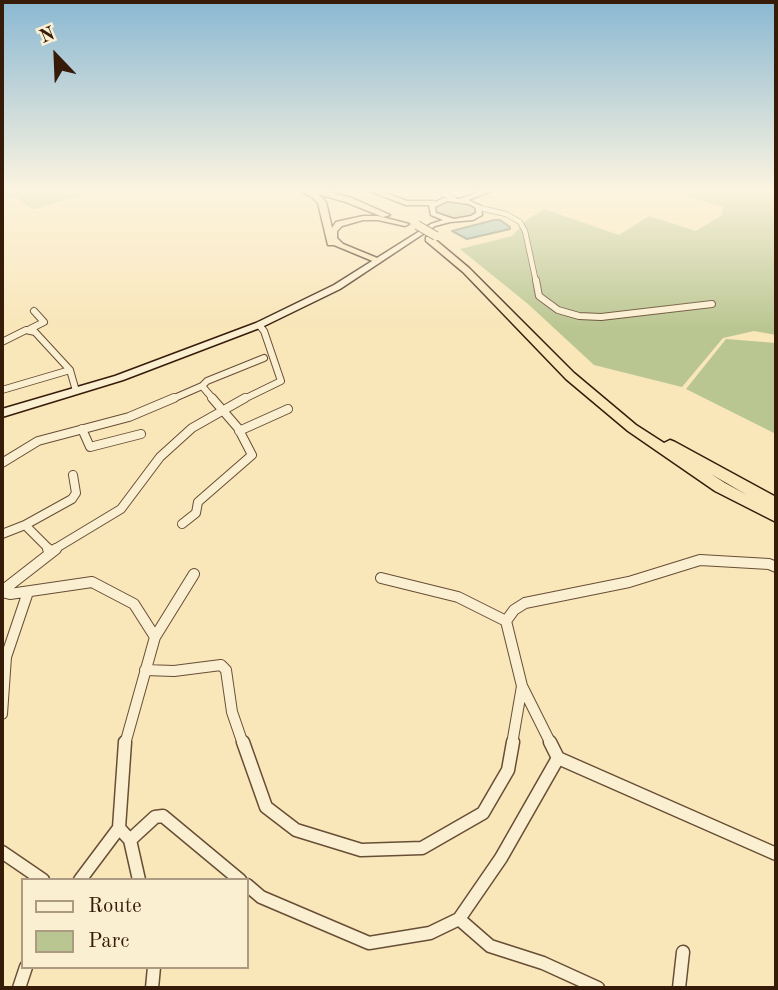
<!DOCTYPE html>
<html>
<head>
<meta charset="utf-8">
<style>
  body { margin:0 }
  #map { position:relative; width:778px; height:990px; overflow:hidden; background:#f9e6b9; font-family:"Old Standard TT",serif }
  canvas { display:block }
  .frame { position:absolute; inset:0; border:4px solid #361b09; pointer-events:none }
  .legend { position:absolute; left:21px; top:878px; width:228px; height:91px; box-sizing:border-box; background:#fbefd2; border:2px solid #ac9a82; margin:0; padding:9px 12px; list-style:none; font-size:21px; color:#361b09 }
  .legend li { display:flex; align-items:center; gap:14px; height:35px }
  .legend b { width:35px; border:2px solid #ac9a82 }
  .north { position:absolute; left:21px; top:21px; width:70px; height:70px; -webkit-text-stroke:5px #fbefd2; paint-order:stroke; rotate:337deg; font-size:19px; font-weight:700; line-height:28px; text-align:center; color:#361b09 }
  .north::after { content:''; display:block; margin:auto; width:24px; height:32px; background:#361b09; clip-path:polygon(50% 0,100% 100%,50% 72%,0 100%) }
</style>
</head>
<body>
<div id="map">
<canvas width="778" height="990"></canvas>
<div class="frame"></div>
<ul class="legend">
<li><b style="height:9px;background:#fbefd2"></b>Route</li>
<li><b style="height:19px;background:#bac692"></b>Parc</li>
</ul>
<div class="north">N</div>
</div>
<script>
const g = document.querySelector('canvas').getContext('2d');
g.lineJoin = 'round';
function paint(path, color) { g.fillStyle = color; g.fill(path, 'evenodd'); }
const shape = rows => new Path2D(rows.map(r => 'M' + r).join(''));
function strokePath(path, color, width, dash) { g.strokeStyle = color; g.lineWidth = width; g.lineCap = dash ? 'butt' : 'round'; g.setLineDash(dash || []); g.stroke(path); }
paint(shape([
  [2,189,88,189,91,193,33,209,15,197,2,199],
  [687,189,776,189,776,335,754,331,723,338,682,387,594,365,528,304,460,249,512,236,527,220,544,209,619,235,649,216,696,231,722,215,723,207,681,195],
  [463,201,476,208,474,214,450,218,438,214,434,209,443,202],
  [726,339,776,343,776,434,686,389]
]), '#bac692');
const water = shape([
  [494,220,500,220,510,227,510,229,467,239,452,231,494,220]
]);
paint(water, '#9ebfb2');
strokePath(water, '#747d6e', 2);
const minorFar4 = shape([
  [435,189,454,199],
  [480,208,506,214,520,222,525,231,536,282]
]);
const minorFar3 = shape([
  [536,280,539,296,558,310,579,316,601,317,712,304],
  [30,329,44,322,34,311],
  [2,342,26,330,35,332,70,370,76,391],
  [202,386,207,381,264,358],
  [2,390,70,370],
  [170,400,202,386,214,400],
  [242,400,281,381,264,331,259,325]
]);
const minorFar2 = shape([
  [82,429,90,447,141,434],
  [239,431,288,409],
  [2,463,38,441,129,417,174,398],
  [182,524,196,513,198,502,252,455,238,428,212,398],
  [25,525,72,499,76,493,73,475],
  [2,534,25,525,50,550],
  [53,550,121,509,160,457,192,428,245,398]
]);
const minorFar1 = shape([
  [48,549,51,552],
  [381,578,458,597,506,621],
  [2,591,56,549],
  [2,592,10,594,92,582,134,604,155,637],
  [145,670,174,671,221,665,226,670,232,712,243,744],
  [522,686,551,744],
  [2,714,6,657,28,592],
  [125,744,155,637,194,574],
  [512,744,522,686,506,621,514,610,525,603,629,582,700,560,769,564,776,567]
]);
const minor = shape([
  [243,742,266,807,296,830,361,850,422,848,483,813,508,770,513,742],
  [550,742,558,758],
  [119,828,130,840,155,817,163,816,240,880],
  [130,840,139,880],
  [2,852,43,880],
  [80,880,119,828,125,742],
  [247,885,261,897,369,943,430,933,459,919,501,858,558,758,776,854],
  [459,919,490,946,543,963,598,988],
  [19,988,26,967],
  [152,988,154,967],
  [679,988,683,952]
]);
const secondary = shape([
  [487,189,497,189,468,200,481,206,482,215,473,220,450,222,435,226,340,289,262,327,123,380,2,417,2,409,115,376,256,323,334,285,431,224,443,220,431,215,429,205,444,198,460,199,487,189],
  [447,201,469,204,476,208,476,213,471,216,454,219,436,213,435,207,447,201]
]);
const trunk = shape([
  [295,189,318,189,352,198,390,215,383,217,346,202,318,194,326,202,332,228,336,222,363,216,378,216,409,224,405,226,378,220,363,220,342,226,337,231,337,238,343,244,382,260,375,262,334,245,328,245,318,203,312,197,295,189],
  [364,189,375,189,407,201,434,201,438,203,434,205,406,205,364,189],
  [426,237,432,237,469,268,574,373,636,425,664,443,670,440,675,442,776,497,776,522,715,491,628,431,566,379,463,272,426,241,426,237],
  [711,474,747,495,725,483,711,474]
]);
strokePath(minorFar4, '#674e35', 6);
strokePath(minorFar3, '#674e35', 8);
strokePath(minorFar2, '#674e35', 10);
strokePath(minorFar1, '#674e35', 12);
strokePath(minor, '#674e35', 15);
strokePath(secondary, '#361b09', 3);
strokePath(trunk, '#361b09', 3);
strokePath(minorFar4, '#fbefd2', 4.5);
strokePath(minorFar3, '#fbefd2', 6);
strokePath(minorFar2, '#fbefd2', 8);
strokePath(minorFar1, '#fbefd2', 10);
strokePath(minor, '#fbefd2', 12);
paint(secondary, '#fbefd2');
paint(trunk, '#f9e6b9');
const trunkBridge = shape([
  [417,225,436,236]
]);
strokePath(trunkBridge, '#361b09', 10, []);
strokePath(trunkBridge, '#f9e6b9', 8);
const sky = g.createLinearGradient(0, 0, 0, 328);
sky.addColorStop(0, '#8ab8d2');
sky.addColorStop(0.58, '#fcf4e0');
sky.addColorStop(1, '#fcf4e000');
g.fillStyle = sky;
g.fillRect(0, 0, 778, 328);
</script>
</body>
</html>
